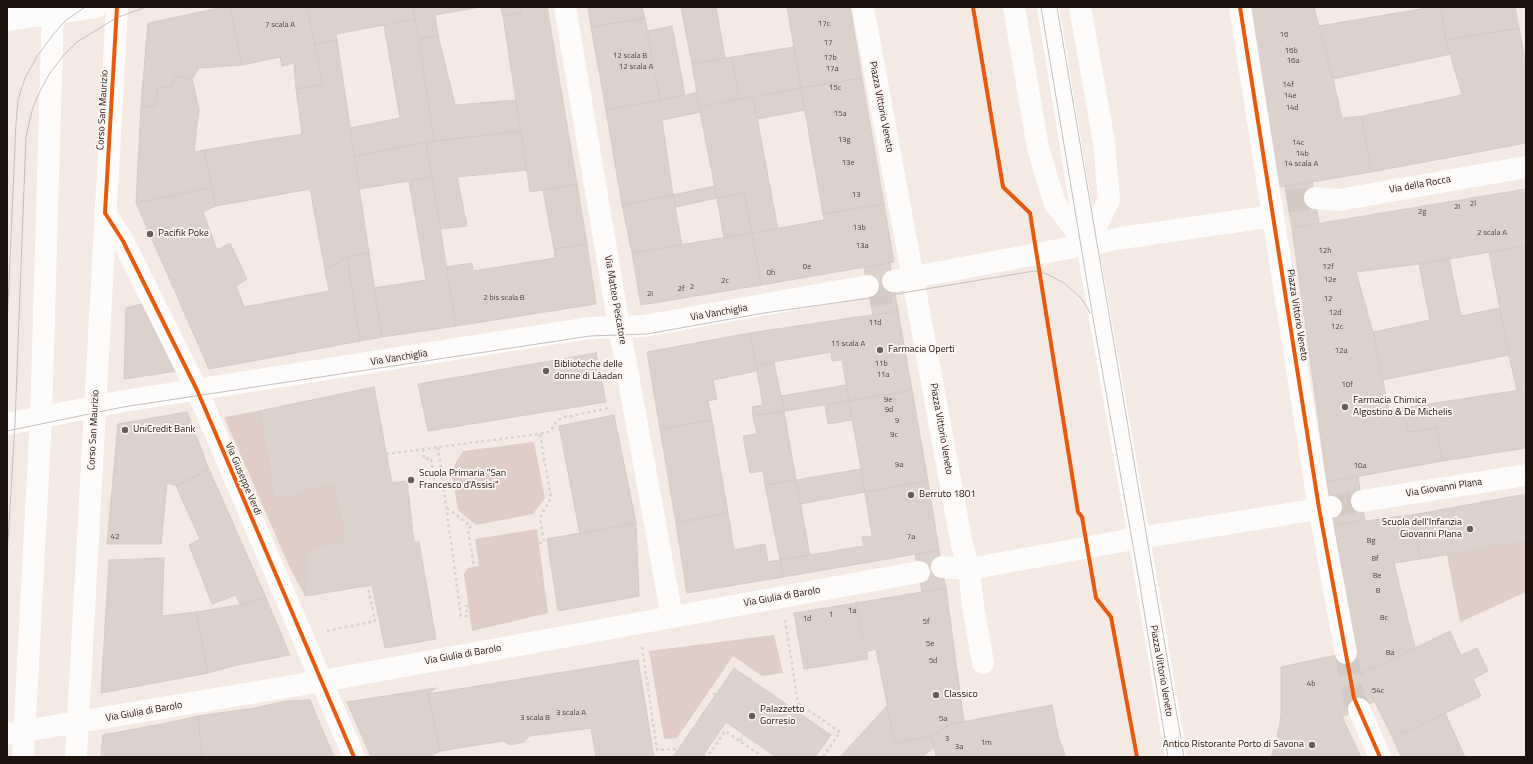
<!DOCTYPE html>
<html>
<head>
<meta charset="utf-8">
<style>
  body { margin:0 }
  #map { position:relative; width:1533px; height:764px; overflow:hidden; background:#f4e9e3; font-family:"Titillium Web",sans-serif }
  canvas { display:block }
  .frame { position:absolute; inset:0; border:8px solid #1d120c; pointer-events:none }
</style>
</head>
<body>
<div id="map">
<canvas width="1533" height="764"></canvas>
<div class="frame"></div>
</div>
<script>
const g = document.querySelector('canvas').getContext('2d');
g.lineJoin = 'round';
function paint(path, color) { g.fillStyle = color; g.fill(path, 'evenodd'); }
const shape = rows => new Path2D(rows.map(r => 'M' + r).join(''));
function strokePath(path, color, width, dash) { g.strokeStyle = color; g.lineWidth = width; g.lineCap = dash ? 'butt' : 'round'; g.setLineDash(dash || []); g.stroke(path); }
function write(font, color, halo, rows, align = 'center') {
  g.font = font + ' "Titillium Web",sans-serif'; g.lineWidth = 3.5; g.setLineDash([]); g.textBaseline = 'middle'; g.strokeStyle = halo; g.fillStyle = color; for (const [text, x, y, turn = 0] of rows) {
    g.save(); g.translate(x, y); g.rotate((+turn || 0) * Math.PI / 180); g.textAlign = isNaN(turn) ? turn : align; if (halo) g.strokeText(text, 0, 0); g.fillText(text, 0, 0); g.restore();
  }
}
paint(shape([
  [259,411,275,502,334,483,345,541,307,549,305,596,289,566,224,417],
  [534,442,545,498,533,514,476,525,458,510,451,471,463,451],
  [537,529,548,613,472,631,464,574,468,568,479,566,475,539],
  [1526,542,1526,592,1460,622,1447,555],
  [774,635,783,673,762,676,733,656,677,738,664,739,649,651]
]), '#dfcec5');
const building = shape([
  [224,7,230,7,242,65,199,68,192,79,175,76,172,87,158,87,155,107,141,106,148,23,224,7],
  [230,7,307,7,323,84,296,89,294,63,282,66,280,57,242,65,230,7],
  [307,7,413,7,415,19,336,34,337,40,315,44,307,7],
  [413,7,480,7,435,15,438,35,419,39,413,7],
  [501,7,520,7,521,13,503,16,501,7],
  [520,7,547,7,577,184,530,192,503,16,521,13,520,7],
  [588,7,642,7,645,18,591,27,588,7],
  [681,7,716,7,725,58,692,64,681,7],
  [787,7,850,7,862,78,801,88,787,7],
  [1245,7,1314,7,1333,79,1342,118,1362,116,1371,172,1276,188,1245,7],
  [1433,7,1441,7,1446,40,1451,54,1333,79,1319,26,1433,7],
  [1441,7,1515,7,1519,28,1446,40,1441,7],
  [645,18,660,100,606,110,591,27,645,18],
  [415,19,434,141,354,156,350,128,400,118,384,25,415,19],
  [672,26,685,95,660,100,647,31,672,26],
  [1519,28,1526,64,1526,143,1371,172,1362,116,1462,95,1446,40,1519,28],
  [438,35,455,105,516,100,521,131,434,141,419,39,438,35],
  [337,40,369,253,347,257,325,270,310,189,216,206,204,150,302,134,296,89,323,84,315,44,337,40],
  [794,47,801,88,739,99,732,57,794,47],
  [732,57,739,99,699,107,692,64,732,57],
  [175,76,192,79,199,109,194,152,204,150,212,187,136,203,141,106,155,107,158,87,172,87,175,76],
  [862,78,884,204,823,214,801,88,862,78],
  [801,88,805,110,757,119,753,97,801,88],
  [696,93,701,112,662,120,673,195,622,205,606,110,696,93],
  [753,97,778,229,752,233,744,193,717,198,699,107,753,97],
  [521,131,527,170,457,177,467,226,441,229,426,142,521,131],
  [426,142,432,177,360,189,354,156,426,142],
  [432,177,456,326,382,337,374,288,426,280,409,181,432,177],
  [1312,181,1319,223,1292,228,1285,186,1312,181],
  [577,184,587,244,554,249,543,190,577,184],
  [714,186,717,198,676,207,673,195,714,186],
  [212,187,216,206,203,212,217,250,230,243,247,279,236,286,244,307,329,291,325,270,347,257,360,341,209,369,136,203,212,187],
  [1526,189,1526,246,1419,264,1356,272,1373,332,1389,410,1403,408,1408,432,1437,428,1442,461,1327,482,1292,228,1526,189],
  [744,193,752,233,724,238,717,198,744,193],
  [673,195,682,245,632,253,622,205,673,195],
  [884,204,894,262,761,285,752,233,824,220,823,214,884,204],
  [752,233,761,285,641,305,632,253,752,233],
  [587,244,596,304,456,326,446,267,472,263,473,271,555,258,554,249,587,244],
  [1526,246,1526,389,1517,391,1509,355,1489,252,1526,246],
  [369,253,382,337,360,341,347,257,369,253],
  [1449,258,1461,316,1499,308,1509,355,1382,380,1373,332,1430,320,1419,264,1449,258],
  [890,263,898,311,873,315,864,268,890,263],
  [145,303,177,371,124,379,126,308,145,303],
  [898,311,912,390,849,401,842,360,832,361,831,352,756,365,750,333,898,311],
  [750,333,757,371,713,380,717,399,708,401,712,420,660,429,647,352,750,333],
  [596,353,606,402,428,431,418,384,596,353],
  [774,362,784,411,753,416,752,407,763,405,756,365,774,362],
  [846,385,849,401,784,411,781,396,846,385],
  [374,387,392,483,407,481,414,542,419,542,436,639,385,648,372,585,305,596,307,549,345,541,334,483,275,502,259,411,374,387],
  [1526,389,1526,448,1442,461,1437,428,1408,432,1403,408,1526,389],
  [912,390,928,481,865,492,849,401,912,390],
  [849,401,852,420,828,424,825,405,849,401],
  [784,411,796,480,765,485,763,471,750,473,743,436,757,434,753,416,784,411],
  [187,412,209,469,176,486,167,483,161,544,107,544,118,424,187,412],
  [614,415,636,523,580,534,559,426,614,415],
  [712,420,728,513,676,523,660,429,712,420],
  [209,469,266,598,240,605,236,595,212,604,189,545,200,539,176,486,209,469],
  [861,469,865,492,800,504,796,480,861,469],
  [1358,477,1365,520,1334,525,1327,482,1358,477],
  [796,480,810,555,780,560,765,485,796,480],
  [928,481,939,550,783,577,780,560,864,546,862,537,872,536,865,492,928,481],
  [1526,494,1526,542,1420,559,1412,515,1526,494],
  [728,513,734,550,765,544,768,562,780,560,783,577,687,593,676,523,728,513],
  [1412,515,1420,559,1394,563,1415,648,1361,674,1358,665,1334,525,1412,515],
  [636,523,639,596,558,611,547,539,636,523],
  [939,550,946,588,922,592,915,554,939,550],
  [164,558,162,616,196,612,208,673,101,693,109,560,164,558],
  [946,588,964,722,951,724,932,736,895,743,876,649,865,652,856,603,946,588],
  [266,598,290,655,237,665,208,673,196,612,240,605,266,598],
  [856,603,868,659,804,669,794,613,856,603],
  [1450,631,1461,655,1477,648,1488,671,1473,679,1481,696,1393,738,1361,674,1450,631],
  [1355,651,1358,665,1375,701,1342,717,1361,757,1271,757,1277,739,1281,716,1281,667,1355,651],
  [638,660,654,757,596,757,591,728,529,736,524,742,510,745,503,741,440,751,428,694,638,660],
  [734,668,831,735,815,757,776,757,726,722,702,757,673,757,734,668],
  [436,688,428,694,440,751,430,757,371,757,347,702,436,688],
  [310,700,334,757,202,757,198,716,255,708,286,701,310,700],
  [1052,705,1058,736,1066,757,936,757,932,736,951,724,1052,705],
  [887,706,895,743,932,736,934,747,922,757,840,757,887,706],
  [1445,713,1465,757,1401,757,1393,738,1445,713],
  [198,716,202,757,101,757,103,735,167,723,198,716]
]);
paint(building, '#dcd1cb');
strokePath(building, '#d6cbc4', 1);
strokePath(shape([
  [1287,202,1315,198],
  [869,296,895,292],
  [1331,507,1362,501],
  [1346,653,1354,698,1359,709]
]), '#d4c9c3', 22, [22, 11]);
strokePath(shape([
  [438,447,461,616,467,616,466,606,468,606],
  [423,449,424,459,431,458,435,484,442,483],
  [386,454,546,433,551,430,556,422,561,418,609,408],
  [447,508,471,526,468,530,474,567],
  [539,543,544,542,540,518,551,498,540,434],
  [785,620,798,703,840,732,823,757],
  [327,631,375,621,368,586],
  [642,647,657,750,679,749],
  [713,693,716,695],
  [740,741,744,735],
  [703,756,711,752,725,731,763,757]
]), '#d7d3d1', 2.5, [3, 3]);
strokePath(shape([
  [565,7,619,326,672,617],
  [863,7,962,545,969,569,973,606,983,663],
  [1014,7,1038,148,1055,204,1087,244],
  [1048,7,1087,244,1139,538,1176,757],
  [1080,7,1104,142,1109,200,1087,244],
  [1240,7,1319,508,1346,653],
  [7,20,96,7],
  [1315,198,1339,200,1526,167],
  [105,213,123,241,197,390,354,757],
  [893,281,1122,238,1273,216],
  [7,424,124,401,589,328,644,326,868,286],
  [1362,501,1526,475],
  [942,567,969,569,1139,538,1331,507],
  [1359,709,1380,757],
  [7,734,322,681,919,572],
  [76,757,117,7]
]), '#fdfcfb', 22);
strokePath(shape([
  [23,757,41,419,53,7]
]), '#fdfcfb', 22);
strokePath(shape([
  [1041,7,1094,324,1139,580,1168,757],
  [1057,7,1184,757],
  [896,294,1034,271,1047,274,1064,283,1080,297,1087,307,1090,313],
  [7,329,16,123,18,100,25,78,38,55,52,36,65,21,85,7],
  [7,431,123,407,590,336,647,334,764,313,870,298],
  [7,558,15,423,26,136,33,107,41,89,50,73,63,56,77,42,116,18,146,7]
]), '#c2bfbe', 1);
strokePath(shape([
  [117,7,105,213,123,241,197,390,354,757],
  [973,7,1003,187,1030,213,1078,512,1082,517,1096,598,1111,617,1137,757],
  [1240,7,1319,508,1345,649,1354,698,1380,757]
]), '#e8590c', 4);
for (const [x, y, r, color] of [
  [150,234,4,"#685d57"],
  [880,350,4,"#685d57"],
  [546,371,4,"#685d57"],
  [1345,407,4,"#685d57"],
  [125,430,4,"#685d57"],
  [411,480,4,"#685d57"],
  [911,495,4,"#685d57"],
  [1470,529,4,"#685d57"],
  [936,695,4,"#685d57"],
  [752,716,4,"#685d57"],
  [1312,745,4,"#685d57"]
]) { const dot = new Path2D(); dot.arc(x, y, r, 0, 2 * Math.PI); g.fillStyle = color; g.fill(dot); strokePath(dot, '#fef7f3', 1.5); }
write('8px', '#50453f', null, [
  ["17c",824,24],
  ["7 scala A",280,25],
  ["16",1284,35],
  ["17",828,43],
  ["16b",1291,51],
  ["12 scala B",630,56],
  ["17b",830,58],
  ["16a",1293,61],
  ["12 scala A",636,67],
  ["17a",832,69],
  ["14f",1288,85],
  ["15c",835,88],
  ["14e",1290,96],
  ["14d",1292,108],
  ["15a",840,114],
  ["13g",844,140],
  ["14c",1298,143],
  ["14b",1302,154],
  ["13e",848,163],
  ["14 scala A",1301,164],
  ["13",856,195],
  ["2l",1473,204],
  ["2i",1457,207],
  ["2g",1422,212],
  ["13b",859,228],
  ["2 scala A",1492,233],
  ["13a",862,246],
  ["12h",1325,251],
  ["0e",807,267],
  ["12f",1328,267],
  ["0h",771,273],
  ["12e",1330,280],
  ["2c",725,281],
  ["2",692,287],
  ["2f",681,289],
  ["2i",650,294],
  ["2 bis scala B",504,298],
  ["12",1328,299],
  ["12d",1335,313],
  ["11d",875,323],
  ["12c",1337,327],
  ["11 scala A",848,344],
  ["12a",1341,351],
  ["11b",881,364],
  ["11a",883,375],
  ["10f",1347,385],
  ["9e",888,400],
  ["9d",889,410],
  ["9",897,421],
  ["9c",894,435],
  ["9a",899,465],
  ["10a",1360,466],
  ["42",115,537],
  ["7a",911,537],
  ["8g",1371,541],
  ["8f",1375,559],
  ["8e",1377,576],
  ["8",1378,591],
  ["1a",852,611],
  ["1",831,615],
  ["8c",1384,618],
  ["1d",807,619],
  ["5f",926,622],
  ["5e",930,644],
  ["8a",1390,653],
  ["5d",933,661],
  ["4b",1311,684],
  ["54c",1378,691],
  ["3 scala A",571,713],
  ["3 scala B",535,718],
  ["5a",943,719],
  ["3",947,739],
  ["1m",986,743],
  ["3a",959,747]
]);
write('10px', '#1d120c', '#fef7f3', [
  ["Piazza Vittorio Veneto",881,107,79],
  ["Corso San Maurizio",103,110,-87],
  ["Via della Rocca",1420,185,-10],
  ["Via Matteo Pescatore",615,300,80],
  ["Via Vanchiglia",719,313,-10],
  ["Piazza Vittorio Veneto",1297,315,81],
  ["Via Vanchiglia",399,358,-9],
  ["Piazza Vittorio Veneto",941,429,80],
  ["Corso San Maurizio",94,430,-87],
  ["Via Giuseppe Verdi",243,479,67],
  ["Via Giovanni Plana",1444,488,-9],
  ["Via Giulia di Barolo",782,597,-10],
  ["Via Giulia di Barolo",463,655,-10],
  ["Piazza Vittorio Veneto",1161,671,80],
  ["Via Giulia di Barolo",144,712,-10]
]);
write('10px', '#1d120c', '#fef7f3', [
  ["Pacifik Poke",158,234],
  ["Farmacia Operti",888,350],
  ["Biblioteche delle",554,365],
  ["donne di Làadan",554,377],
  ["Farmacia Chimica",1353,401],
  ["Algostino & De Michelis",1353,413],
  ["UniCredit Bank",133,430],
  ["Scuola Primaria \"San",419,474],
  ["Francesco d'Assisi\"",419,486],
  ["Berruto 1801",919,495],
  ["Scuola dell'Infanzia",1462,523,"right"],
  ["Giovanni Plana",1462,535,"right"],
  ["Classico",944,695],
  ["Palazzetto",760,710],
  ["Gorresio",760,722],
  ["Antico Ristorante Porto di Savona",1304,745,"right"]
], 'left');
</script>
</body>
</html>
